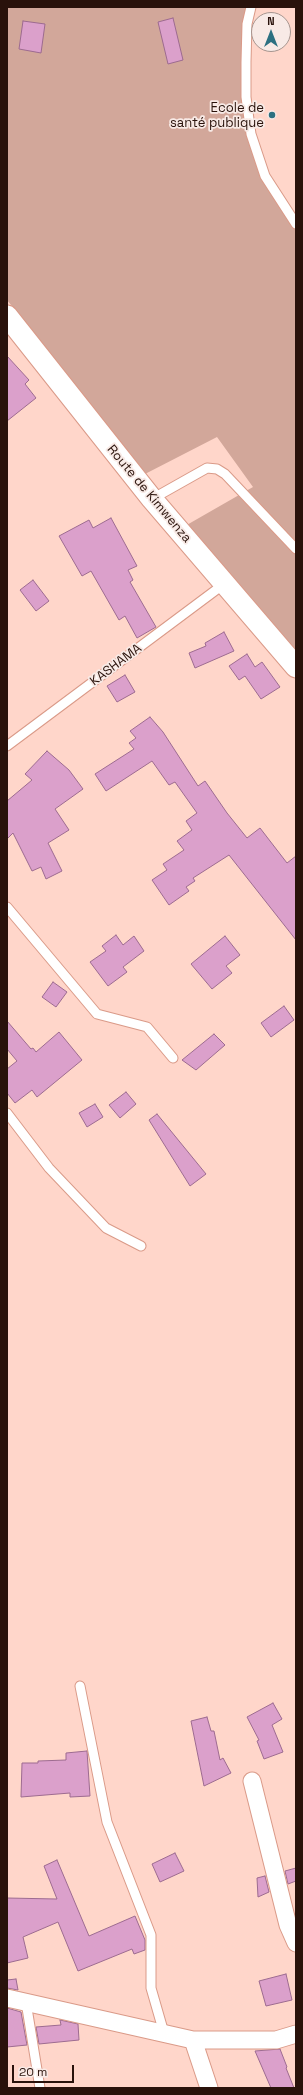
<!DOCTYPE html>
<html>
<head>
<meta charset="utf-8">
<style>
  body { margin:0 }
  #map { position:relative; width:303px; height:2095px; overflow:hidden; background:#ffd6ca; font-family:"Space Grotesk",sans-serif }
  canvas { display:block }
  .frame { position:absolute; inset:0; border:8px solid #29120b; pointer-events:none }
  .north { position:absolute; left:251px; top:12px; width:40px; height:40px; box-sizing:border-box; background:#f8eae6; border:1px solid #a5948e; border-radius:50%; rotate:0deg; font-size:11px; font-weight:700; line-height:16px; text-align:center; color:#29120b }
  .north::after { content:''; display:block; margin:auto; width:14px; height:18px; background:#2c7081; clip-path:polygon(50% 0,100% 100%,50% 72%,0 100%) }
  .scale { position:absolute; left:12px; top:2065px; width:62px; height:18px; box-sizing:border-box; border:2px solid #29120b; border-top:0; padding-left:5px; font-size:12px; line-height:14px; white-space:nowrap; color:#29120b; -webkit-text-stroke:3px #f8eae6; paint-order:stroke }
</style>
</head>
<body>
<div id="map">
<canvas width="303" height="2095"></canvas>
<div class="frame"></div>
<div class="north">N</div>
<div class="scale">20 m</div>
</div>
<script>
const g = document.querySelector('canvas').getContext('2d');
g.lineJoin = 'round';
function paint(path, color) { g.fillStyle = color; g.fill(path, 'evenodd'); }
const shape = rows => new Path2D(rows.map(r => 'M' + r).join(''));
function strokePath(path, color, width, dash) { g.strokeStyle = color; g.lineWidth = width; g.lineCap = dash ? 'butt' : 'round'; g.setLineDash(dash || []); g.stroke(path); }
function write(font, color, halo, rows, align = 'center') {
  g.font = font + ' "Space Grotesk",sans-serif'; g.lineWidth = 3.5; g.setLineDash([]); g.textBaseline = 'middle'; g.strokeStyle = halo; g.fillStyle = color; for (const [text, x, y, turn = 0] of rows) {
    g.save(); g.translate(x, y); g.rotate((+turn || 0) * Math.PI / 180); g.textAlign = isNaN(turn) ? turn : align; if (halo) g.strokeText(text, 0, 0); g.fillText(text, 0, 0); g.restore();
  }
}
paint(shape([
  [7,7,251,7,246,97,265,176,296,224,296,667,185,526,253,487,217,437,145,474,7,300]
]), '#d2a79a');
const building = shape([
  [173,18,183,60,168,64,158,22,173,18],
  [23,21,45,24,41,53,19,49,23,21],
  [7,356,29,380,25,384,36,398,7,421,7,356],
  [111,518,137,566,128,570,133,580,130,582,156,627,137,638,125,616,119,620,91,571,82,576,59,536,89,520,93,528,111,518],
  [33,580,49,601,36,611,20,590,33,580],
  [224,632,234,651,195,668,189,653,206,646,205,643,224,632],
  [247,654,255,667,262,662,280,687,261,699,245,676,239,680,229,666,247,654],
  [125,675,135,692,117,702,107,686,125,675],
  [150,717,163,732,198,786,205,781,227,813,247,838,260,828,287,863,296,856,296,940,229,855,193,878,195,881,186,887,189,891,169,905,152,880,167,870,163,864,184,850,177,841,192,830,186,821,197,813,175,782,169,785,152,761,106,791,95,774,134,749,129,743,136,738,130,731,150,717],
  [47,751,69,770,83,789,55,809,69,830,48,843,62,871,46,879,41,867,32,871,13,833,7,839,7,801,32,780,25,774,47,751],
  [116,935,123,945,134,936,144,951,123,967,127,972,108,986,90,962,106,951,102,946,116,935],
  [225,936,240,955,226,966,232,973,212,989,191,964,225,936],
  [53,982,67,992,56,1007,42,997,53,982],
  [284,1006,294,1020,271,1037,261,1023,284,1006],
  [7,1021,31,1049,33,1048,36,1052,59,1032,82,1060,37,1097,32,1090,15,1103,7,1093,7,1069,17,1061,7,1049,7,1021],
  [214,1034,225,1045,196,1070,182,1060,214,1034],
  [126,1092,136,1104,120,1118,109,1105,126,1092],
  [95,1104,103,1117,87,1127,79,1113,95,1104],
  [157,1114,206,1174,190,1186,149,1120,157,1114],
  [273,1703,282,1719,272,1725,283,1752,264,1759,257,1741,259,1740,247,1717,273,1703],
  [207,1717,211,1731,214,1731,220,1760,223,1758,231,1773,204,1786,191,1721,207,1717],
  [87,1751,90,1796,70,1797,70,1793,21,1797,22,1763,38,1763,38,1761,66,1760,66,1753,87,1751],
  [175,1853,184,1871,160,1882,152,1864,175,1853],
  [57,1860,89,1936,135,1916,145,1940,145,1950,134,1954,132,1949,78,1971,58,1922,23,1937,28,1958,7,1963,7,1898,57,1899,44,1866,57,1860],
  [296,1868,296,1881,288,1884,285,1871,296,1868],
  [265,1876,269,1892,258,1897,257,1878,265,1876],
  [286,1974,292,2000,266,2006,259,1981,286,1974],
  [16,1979,18,1990,7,1988,7,1980,16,1979],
  [7,2008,21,2012,27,2045,7,2047,7,2008],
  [60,2020,78,2024,79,2040,39,2044,36,2027,61,2025,60,2020],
  [280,2049,287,2067,286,2068,294,2088,271,2088,255,2051,280,2049]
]);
paint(building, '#dba0cb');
strokePath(building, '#9d6b90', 1);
const service = shape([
  [251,7,247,24,246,62,246,97,251,134,265,176,296,224],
  [152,499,207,468,217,469,225,474,296,549],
  [7,746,224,584],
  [7,907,97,1014,147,1027,173,1058],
  [7,1113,49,1168,106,1228,141,1246],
  [80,1686,107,1822,151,1935,151,1988,164,2033],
  [26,2002,40,2088]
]);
const minor = shape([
  [252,1781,288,1925,296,1943],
  [7,1998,193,2040,276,2040,296,2034],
  [193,2040,209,2088]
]);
const tertiary = shape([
  [7,316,152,499,296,667]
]);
strokePath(service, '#da9a88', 11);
strokePath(minor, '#da9a88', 19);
strokePath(tertiary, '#da9a88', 23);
strokePath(service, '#fff', 9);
strokePath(minor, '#fff', 17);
strokePath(tertiary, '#fff', 21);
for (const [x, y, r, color] of [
  [272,115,4,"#2c7081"]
]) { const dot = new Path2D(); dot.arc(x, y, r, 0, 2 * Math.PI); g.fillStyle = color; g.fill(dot); strokePath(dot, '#f8eae6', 1.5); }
write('13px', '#29120b', '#f8eae6', [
  ["Ecole de",264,108],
  ["santé publique",264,123]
], 'right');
write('13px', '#29120b', '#f8eae6', [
  ["Route de Kimwenza",149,494,50],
  ["KASHAMA",116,665,-37]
]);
</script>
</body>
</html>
